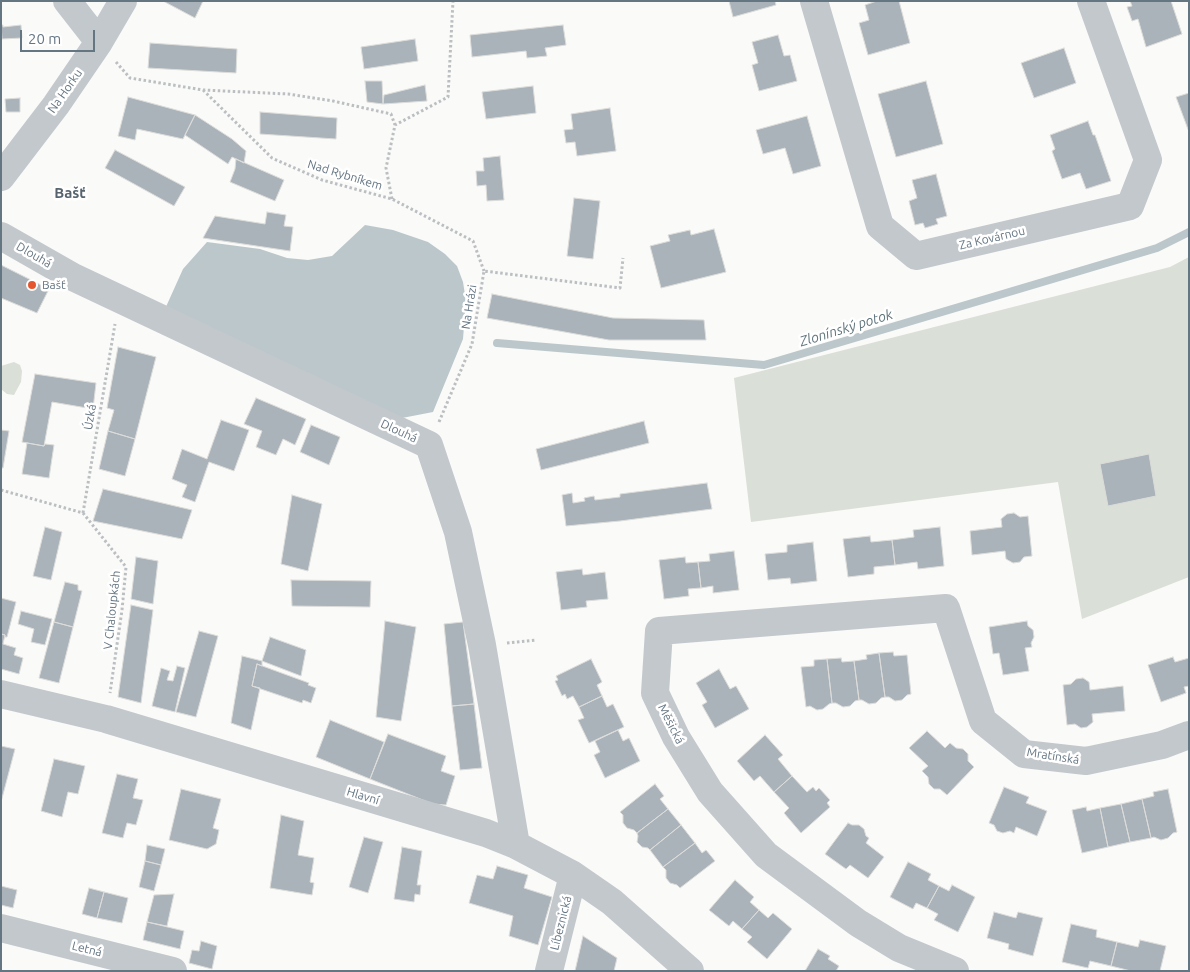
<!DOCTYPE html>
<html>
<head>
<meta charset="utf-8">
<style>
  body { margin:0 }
  #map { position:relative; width:1190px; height:972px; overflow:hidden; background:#fafaf8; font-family:Ubuntu,sans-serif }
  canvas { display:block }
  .frame { position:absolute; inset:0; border:2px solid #657683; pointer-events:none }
  .scale { position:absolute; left:20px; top:30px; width:75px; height:22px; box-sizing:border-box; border:2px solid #657683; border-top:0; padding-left:6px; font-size:15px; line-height:18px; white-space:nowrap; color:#657683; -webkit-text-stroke:4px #fff; paint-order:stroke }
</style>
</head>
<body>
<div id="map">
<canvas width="1190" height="972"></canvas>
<div class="frame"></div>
<div class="scale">20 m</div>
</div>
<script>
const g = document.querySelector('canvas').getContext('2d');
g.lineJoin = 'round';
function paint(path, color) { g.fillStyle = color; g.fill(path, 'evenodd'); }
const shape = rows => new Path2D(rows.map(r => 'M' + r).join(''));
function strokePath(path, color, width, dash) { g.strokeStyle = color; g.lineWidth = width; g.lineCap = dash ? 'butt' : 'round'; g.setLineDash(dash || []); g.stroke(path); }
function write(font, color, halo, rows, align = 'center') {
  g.font = font + ' Ubuntu,sans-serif'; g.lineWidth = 5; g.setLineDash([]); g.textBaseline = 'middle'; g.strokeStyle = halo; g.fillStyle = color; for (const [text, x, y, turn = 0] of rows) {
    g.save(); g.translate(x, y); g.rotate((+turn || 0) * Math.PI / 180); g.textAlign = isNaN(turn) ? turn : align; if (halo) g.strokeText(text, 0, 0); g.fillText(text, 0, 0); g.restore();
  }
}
paint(shape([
  [1189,257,1189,577,1082,619,1058,482,751,522,734,378,1170,267],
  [14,362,20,365,22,371,21,382,14,395,7,394,1,389,1,366]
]), '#dadfd7');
paint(shape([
  [365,225,393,230,428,242,445,254,457,266,463,282,466,301,463,339,433,412,402,418,165,309,183,269,207,242,260,249,287,258,308,260,332,256]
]), '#bbc7cb');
strokePath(shape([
  [497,343,764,365,1157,248,1189,232]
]), '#bbc7cb', 8);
const building = shape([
  [163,1,203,1,195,18,163,1],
  [729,1,775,1,776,5,733,17,729,1],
  [877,1,899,1,910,43,868,55,859,23,869,20,865,5,877,1],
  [1130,1,1171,1,1182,34,1146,47,1138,19,1132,21,1127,7,1132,6,1130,1],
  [1,25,3,25,3,27,21,25,22,38,2,39,1,25],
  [563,25,566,45,545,48,547,56,527,58,526,51,472,57,470,35,563,25],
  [778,35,784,56,790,55,797,81,759,91,752,65,758,63,752,42,778,35],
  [415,39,418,61,364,69,361,47,415,39],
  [150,43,237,49,236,73,148,68,150,43],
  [1064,48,1076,83,1034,98,1021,63,1064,48],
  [365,81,382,81,383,104,367,102,365,81],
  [926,81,943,144,896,157,878,94,926,81],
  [425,85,427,101,383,104,384,95,425,85],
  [533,86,536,113,486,119,482,92,533,86],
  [1189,93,1189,132,1176,97,1189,93],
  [128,97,195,115,183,139,137,129,135,140,118,136,128,97],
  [20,98,20,112,6,112,5,99,20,98],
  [610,108,616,151,577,156,575,142,566,143,564,130,573,129,571,114,610,108],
  [260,112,337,118,336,139,260,134,260,112],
  [195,115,232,139,246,151,244,163,232,157,228,164,185,135,195,115],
  [807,116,821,166,793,174,785,148,763,154,756,130,807,116],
  [1088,121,1093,135,1095,135,1111,181,1086,189,1080,173,1062,179,1052,151,1055,149,1050,135,1088,121],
  [115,150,185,187,174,206,105,168,115,150],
  [500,156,504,200,487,201,486,185,477,186,476,171,484,171,483,158,500,156],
  [236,159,284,180,275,201,230,182,235,169,236,159],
  [936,174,947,216,936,219,938,224,925,228,923,223,915,225,909,201,917,198,912,180,936,174],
  [574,198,600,201,593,259,567,256,574,198],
  [267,212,286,215,284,226,293,227,290,251,203,238,215,216,265,224,267,212],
  [714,229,726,272,661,288,650,246,670,241,668,235,690,230,691,235,714,229],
  [1,265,49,289,37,313,1,298,1,265],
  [492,294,613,318,704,320,706,340,609,340,487,318,492,294],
  [118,347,156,357,135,439,108,431,114,410,107,408,118,347],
  [35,374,96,383,93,409,52,402,44,446,22,442,35,374],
  [256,398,306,419,295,445,283,439,276,455,256,447,262,431,244,424,256,398],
  [221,420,249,430,234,471,209,462,195,502,182,497,187,485,172,479,182,449,207,459,221,420],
  [644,421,649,443,541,470,536,449,644,421],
  [311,425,340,437,329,465,300,452,311,425],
  [1,430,9,431,3,468,1,468,1,430],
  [108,431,135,439,125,476,99,469,108,431],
  [27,443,44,446,45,444,54,445,49,478,22,474,27,443],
  [1149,454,1156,496,1108,506,1100,464,1149,454],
  [707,483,712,509,620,521,566,526,562,495,572,493,573,503,585,501,584,498,594,496,595,500,620,497,620,494,707,483],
  [103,489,192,510,182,539,93,521,103,489],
  [292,495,322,504,308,571,281,564,292,495],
  [1014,513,1020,517,1028,516,1032,556,1024,557,1020,562,1013,563,1006,559,1005,551,972,555,970,531,1002,527,1001,519,1007,514,1014,513],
  [45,527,62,532,51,580,33,576,45,527],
  [940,527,944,566,918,569,917,562,895,565,892,540,914,537,913,530,940,527],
  [870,536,871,542,892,540,895,565,874,567,874,574,848,577,843,539,870,536],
  [813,542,817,581,791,584,790,578,768,580,765,554,787,552,787,545,813,542],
  [734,551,739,590,713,593,713,586,701,588,698,562,710,561,709,554,734,551],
  [136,557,158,561,153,604,131,599,136,557],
  [685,557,686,563,698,562,701,588,688,589,689,596,664,599,659,560,685,557],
  [582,569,583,575,605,572,608,599,586,601,587,607,561,610,556,572,582,569],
  [291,580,371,581,370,607,292,606,291,580],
  [65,582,78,585,78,590,82,591,73,627,54,622,65,582],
  [1,598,16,602,7,637,5,637,5,635,1,634,1,598],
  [131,605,153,610,141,703,118,697,131,605],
  [21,611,52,619,45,645,31,642,34,629,18,624,21,611],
  [385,621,416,627,401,721,376,717,385,621],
  [1027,621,1028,626,1033,630,1034,637,1031,643,1032,647,1025,648,1029,671,1003,675,999,653,993,654,989,627,1027,621],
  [54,622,73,627,59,683,39,678,54,622],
  [463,622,474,704,452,706,444,624,463,622],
  [199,631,218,636,196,717,176,712,199,631],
  [1,634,5,635,3,644,16,648,14,655,23,658,19,674,1,669,1,634],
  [270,637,306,650,301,676,262,661,270,637],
  [893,652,894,656,907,655,911,694,907,695,902,700,895,701,889,697,885,697,879,653,893,652],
  [879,653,885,697,881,698,876,703,869,704,862,700,859,700,854,661,867,659,866,655,879,653],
  [242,656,262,661,262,666,257,664,252,686,260,688,251,730,231,723,242,656],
  [1173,657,1175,662,1189,658,1189,686,1184,687,1186,693,1161,702,1148,665,1173,657],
  [841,658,842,662,854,661,859,700,855,701,850,706,843,707,836,703,832,703,827,659,841,658],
  [591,659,602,682,597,685,602,696,579,707,573,696,567,699,565,694,562,696,555,681,558,680,556,676,591,659],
  [827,659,832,703,829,704,823,709,817,710,810,706,806,707,801,667,814,666,814,660,827,659],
  [257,664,309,683,308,685,316,688,311,703,303,700,302,703,252,686,257,664],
  [177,666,185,668,175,712,152,706,161,668,170,671,167,680,173,681,177,666],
  [719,669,730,689,736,686,749,709,715,728,702,705,707,702,696,683,719,669],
  [1083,678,1089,682,1090,690,1123,686,1125,711,1092,714,1093,722,1087,727,1081,728,1075,724,1067,725,1063,685,1071,684,1076,679,1083,678],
  [602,696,607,707,613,704,624,727,589,743,578,720,584,718,579,707,602,696],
  [474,704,482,768,460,770,452,706,474,704],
  [330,720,384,742,370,779,316,757,330,720],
  [618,730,623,741,629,738,640,761,605,778,594,755,600,752,595,741,618,730],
  [927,731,945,748,950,743,956,748,963,749,968,754,968,761,974,767,947,795,940,789,934,789,929,784,928,777,922,771,928,766,909,748,927,731],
  [388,734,446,756,441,771,455,776,446,805,433,804,370,779,388,734],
  [765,735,783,755,778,759,792,776,774,792,760,776,754,781,737,761,765,735],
  [1,746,15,749,1,802,1,746],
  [54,759,85,766,78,794,68,792,62,817,41,811,54,759],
  [117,774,138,779,133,798,143,800,136,825,127,823,123,838,102,833,117,774],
  [792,776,807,792,813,787,816,791,819,788,830,800,827,803,830,807,801,833,784,813,789,808,774,792,792,776],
  [655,784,664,796,660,799,668,809,637,833,634,830,627,828,623,823,623,815,620,812,655,784],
  [1004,787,1029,797,1026,803,1047,811,1037,836,1016,827,1014,833,1010,831,1003,833,997,831,994,825,989,823,1004,787],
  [181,789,221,799,213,828,219,830,216,844,207,849,169,840,181,789],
  [1168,789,1177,832,1173,833,1168,838,1161,840,1154,837,1151,838,1142,799,1154,796,1153,792,1168,789],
  [1142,799,1151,838,1130,842,1121,804,1142,799],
  [1121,804,1130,842,1108,847,1100,808,1121,804],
  [1086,807,1087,811,1100,808,1108,847,1082,853,1072,810,1086,807],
  [668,809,681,825,650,850,648,848,642,847,637,842,638,836,637,833,668,809],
  [281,815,304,821,298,855,314,858,310,882,314,883,312,895,270,888,281,815],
  [848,823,852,825,859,825,864,829,866,836,869,838,866,843,884,857,868,878,850,865,846,869,825,854,848,823],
  [681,825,695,843,663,867,650,850,681,825],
  [364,837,383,842,368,893,349,887,364,837],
  [695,843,702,853,706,850,715,861,680,888,677,885,670,883,666,878,666,870,663,867,695,843],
  [147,845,165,849,161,865,145,861,147,845],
  [402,847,422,851,417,885,421,885,420,895,415,894,414,902,394,899,402,847],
  [145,861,161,865,154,891,139,887,145,861],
  [908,862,931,874,928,880,939,886,927,908,916,903,913,909,890,897,908,862],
  [497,866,528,875,524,888,552,897,538,945,509,936,513,916,469,903,477,875,493,879,497,866],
  [735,880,754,897,750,902,759,910,742,929,733,921,729,926,709,910,735,880],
  [952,885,975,897,958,932,934,920,938,914,927,908,939,886,949,891,952,885],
  [1,886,17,890,13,908,1,905,1,886],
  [89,888,104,892,97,918,82,914,89,888],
  [104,892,128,898,122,923,97,918,104,892],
  [174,894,167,926,147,922,154,895,174,894],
  [759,910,768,918,773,913,792,929,767,959,747,942,752,937,742,929,759,910],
  [994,912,1016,918,1018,912,1043,918,1033,956,1008,949,1009,944,987,938,994,912],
  [147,922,184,931,180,949,143,940,147,922],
  [1071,924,1097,930,1096,937,1117,942,1111,966,1090,961,1088,968,1062,962,1071,924],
  [583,936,617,958,614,971,575,971,583,936],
  [1140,940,1166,946,1160,971,1131,971,1111,966,1117,942,1138,947,1140,940],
  [201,941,217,946,212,969,189,963,192,950,199,951,201,941],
  [818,949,830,956,828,959,839,966,836,971,805,971,818,949]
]);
paint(building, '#aab3b9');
strokePath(building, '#dcdcda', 1);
strokePath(shape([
  [116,62,130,78,203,90,288,94,333,101,391,114,395,125],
  [203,90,272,158,322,180,392,199,473,241,484,271],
  [392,199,386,168,395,125,448,97,453,1],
  [439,422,472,344,484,271,620,288,623,258],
  [1,490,83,513,126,567,122,610,110,693],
  [83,513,115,324],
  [507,643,536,640]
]), '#bbbfc2', 3, [2.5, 2.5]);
strokePath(shape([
  [67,1,99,42],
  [814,1,880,226,916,256,1130,206,1148,160,1091,1],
  [1,177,56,105,99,42,123,1],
  [1,236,73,277,429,445,458,532,482,645,516,845],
  [1,694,106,719,486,833,516,845,573,875,612,902,690,971],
  [1,928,173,971],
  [549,971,573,875],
  [955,971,899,948,858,923,766,855,710,792,676,737,655,693,659,631,946,608,983,721,1024,754,1086,761,1162,745,1189,735]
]), '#c3c8cc', 28);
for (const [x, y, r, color] of [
  [32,285,5,"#e4572e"]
]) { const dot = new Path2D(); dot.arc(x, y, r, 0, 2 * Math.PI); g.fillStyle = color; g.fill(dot); strokePath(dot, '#fff', 2); }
write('12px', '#657683', '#fff', [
  ["Na Horku",65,91,-55],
  ["Nad Rybníkem",345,175,17],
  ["Za Kovárnou",992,238,-13],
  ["Dlouhá",34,255,30],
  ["Na Hrázi",469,307,-81],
  ["Úzká",90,417,-80],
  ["Dlouhá",399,431,25],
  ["V Chaloupkách",112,610,-84],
  ["Měšická",671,724,63],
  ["Mratínská",1053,756,9],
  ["Hlavní",363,796,17],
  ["Líbeznická",561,923,-76],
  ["Letná",87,949,14]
]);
write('12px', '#657683', '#fff', [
  ["Bašť",42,285]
], 'left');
write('italic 14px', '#60757c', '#fff', [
  ["Zlonínský potok",846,328,-17]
]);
write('bold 15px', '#57646e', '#fff', [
  ["Bašť",70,193]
]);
</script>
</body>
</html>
